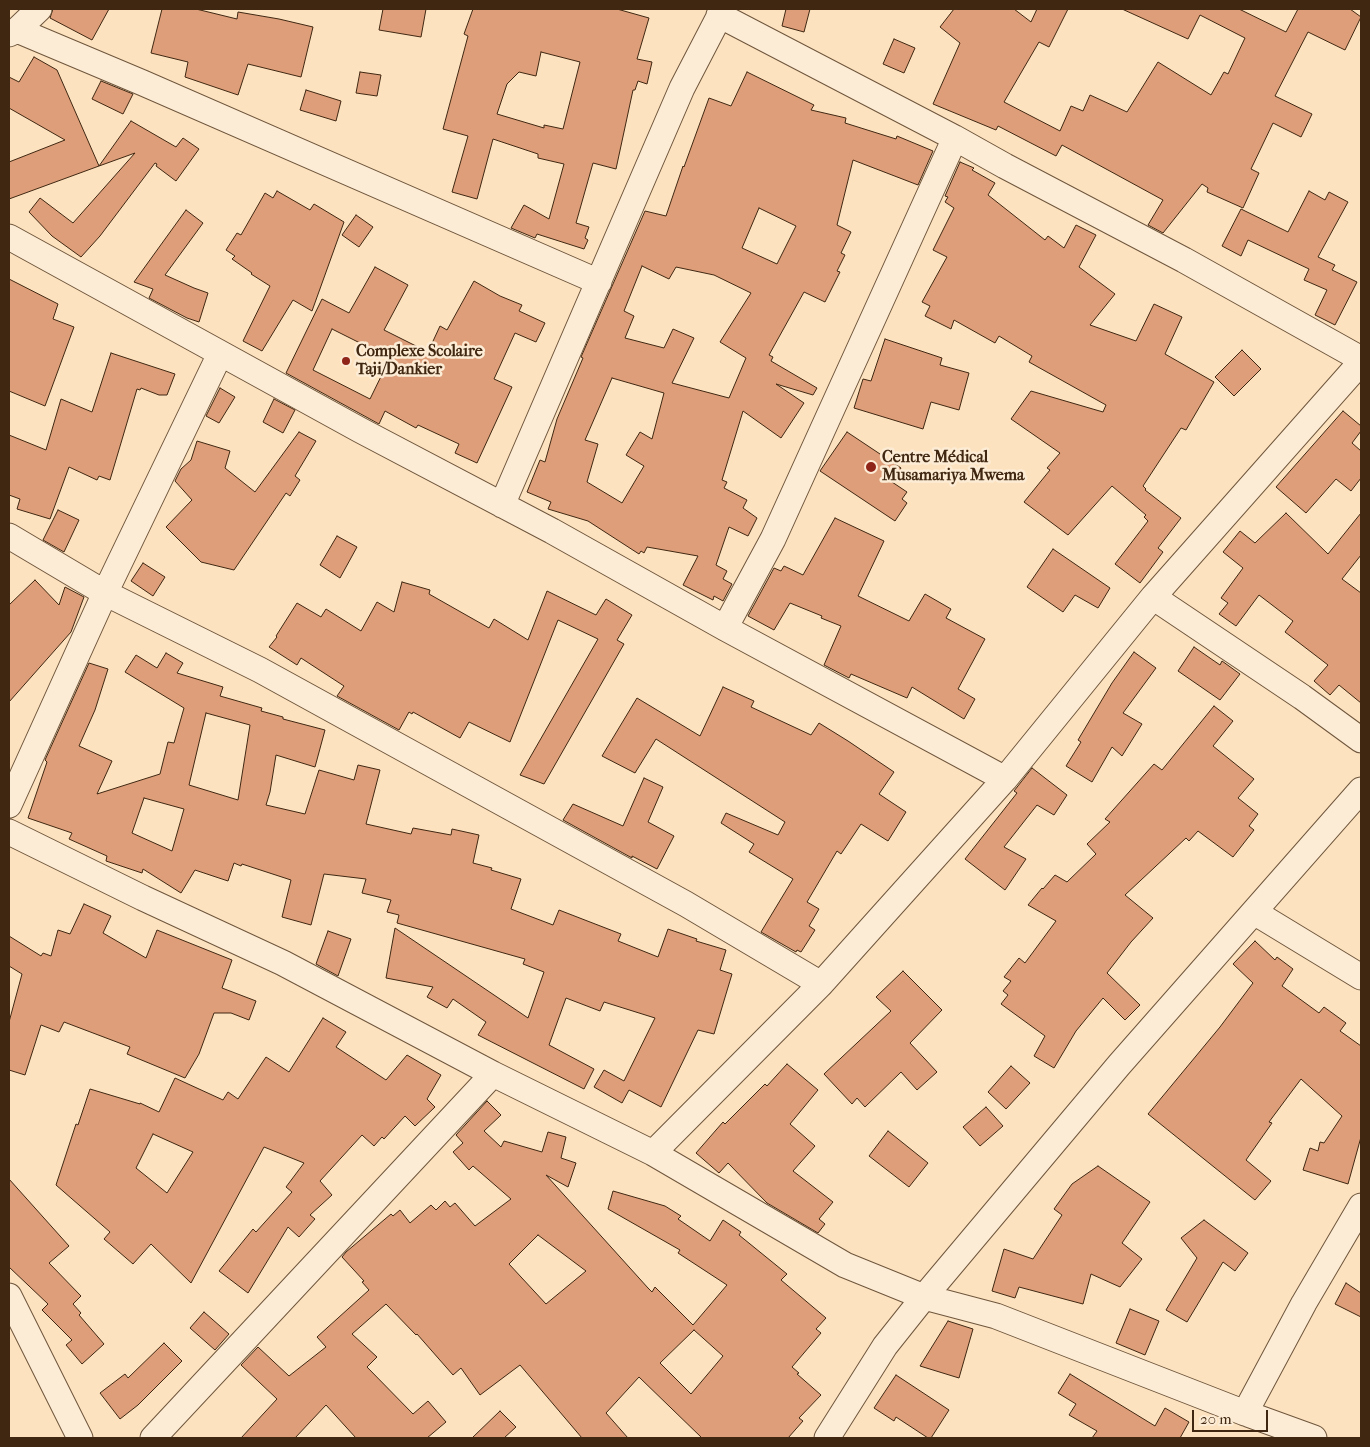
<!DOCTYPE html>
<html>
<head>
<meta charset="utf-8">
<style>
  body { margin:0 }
  #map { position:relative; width:1370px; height:1447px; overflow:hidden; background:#fce2be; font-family:"IM FELL French Canon",serif }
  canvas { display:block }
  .frame { position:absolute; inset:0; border:10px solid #402712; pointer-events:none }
  .scale { position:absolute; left:1192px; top:1410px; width:76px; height:22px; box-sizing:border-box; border:2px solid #402712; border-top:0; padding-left:6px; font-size:15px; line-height:18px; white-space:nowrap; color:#402712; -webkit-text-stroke:4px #fdecd5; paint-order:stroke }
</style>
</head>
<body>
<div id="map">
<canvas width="1370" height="1447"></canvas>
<div class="frame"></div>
<div class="scale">20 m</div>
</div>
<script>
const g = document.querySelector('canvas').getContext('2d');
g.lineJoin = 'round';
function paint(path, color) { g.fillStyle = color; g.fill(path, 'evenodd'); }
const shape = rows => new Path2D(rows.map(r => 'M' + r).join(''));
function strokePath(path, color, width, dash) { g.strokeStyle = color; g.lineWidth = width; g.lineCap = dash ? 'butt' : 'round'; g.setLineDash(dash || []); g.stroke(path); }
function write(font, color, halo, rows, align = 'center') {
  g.font = font + ' "IM FELL French Canon",serif'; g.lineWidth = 5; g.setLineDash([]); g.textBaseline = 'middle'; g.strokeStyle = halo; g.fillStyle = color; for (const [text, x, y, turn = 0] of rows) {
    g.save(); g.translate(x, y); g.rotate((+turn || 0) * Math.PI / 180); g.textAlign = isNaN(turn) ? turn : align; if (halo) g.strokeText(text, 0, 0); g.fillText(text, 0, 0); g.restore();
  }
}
const building = shape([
  [53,9,109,9,92,40,50,18,53,9],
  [162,9,196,9,237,19,238,12,279,19,313,27,301,77,248,64,238,95,185,77,188,62,151,53,162,9],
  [383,9,426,9,421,37,379,30,383,9],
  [473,9,617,9,649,18,637,59,652,62,647,84,638,81,635,90,633,90,616,169,593,163,576,223,589,227,585,238,588,240,584,249,537,234,535,238,511,228,524,205,549,219,564,164,538,158,538,154,493,139,477,199,452,192,468,136,443,129,468,36,464,34,473,9],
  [541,52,580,62,563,129,544,125,544,128,497,114,507,84,519,72,536,76,541,52],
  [786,9,810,9,804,32,782,26,786,9],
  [954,9,1014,9,1031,22,1037,9,1068,9,1049,47,1039,42,1004,102,1060,131,1071,106,1083,111,1090,95,1127,112,1158,62,1211,95,1224,72,1228,74,1245,38,1200,15,1188,39,1122,9,1239,9,1286,32,1298,9,1350,9,1361,17,1345,50,1308,32,1275,96,1312,114,1301,137,1273,123,1251,169,1259,173,1243,208,1207,192,1208,188,1202,184,1163,233,1148,225,1163,200,1062,145,1056,156,998,126,996,130,933,104,960,43,940,27,954,9],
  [894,39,915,48,904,73,883,64,894,39],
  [34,57,57,70,99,166,9,199,9,162,65,140,9,108,9,77,19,82,34,57],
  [360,72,381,75,377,96,356,93,360,72],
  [747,72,814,105,811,110,846,118,845,123,896,139,897,136,933,151,918,185,853,160,837,225,851,232,841,253,845,255,837,271,840,272,825,302,804,292,769,355,773,357,771,361,817,388,813,395,776,384,804,403,781,438,743,411,722,480,727,482,724,488,747,500,743,508,757,518,748,536,729,527,716,565,727,571,723,579,732,584,723,601,714,596,713,600,683,585,698,556,647,547,644,553,641,551,639,554,588,521,548,509,551,502,527,492,540,460,545,462,557,419,583,358,581,357,645,211,666,216,683,166,684,167,709,98,731,106,747,72],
  [759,208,796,226,777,264,742,248,759,208],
  [642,266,669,279,676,267,714,275,751,293,720,342,746,358,729,398,672,383,694,338,673,329,664,348,625,338,634,316,624,311,642,266],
  [612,378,664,393,652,439,640,432,626,455,644,466,622,503,587,482,598,444,585,440,612,378],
  [101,81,133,94,123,114,92,99,101,81],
  [306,90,341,101,336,121,300,110,306,90],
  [131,121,176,147,183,138,199,149,176,181,156,166,157,164,155,163,100,236,81,257,52,236,29,212,40,198,73,223,135,153,99,166,131,121],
  [960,162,974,168,972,170,995,183,988,195,1045,240,1048,236,1064,248,1076,225,1096,235,1079,267,1115,294,1090,325,1136,341,1154,304,1182,317,1165,354,1214,382,1186,430,1181,428,1143,486,1146,489,1145,490,1181,518,1158,548,1163,552,1140,583,1115,564,1148,521,1144,517,1146,515,1112,486,1068,535,1024,502,1050,470,1047,468,1060,453,1011,419,1031,391,1103,412,1106,405,1029,362,1032,356,999,336,995,343,954,320,951,329,925,316,930,306,922,302,947,257,933,250,954,208,945,202,948,197,945,196,960,162],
  [277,191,310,210,314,204,344,222,312,311,293,300,262,351,243,341,270,286,251,274,252,273,232,259,235,256,226,250,237,233,241,235,265,193,273,198,277,191],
  [1309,191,1325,200,1329,192,1348,202,1318,257,1335,265,1332,270,1357,282,1335,325,1315,315,1327,290,1304,280,1309,269,1248,240,1241,256,1222,246,1241,209,1288,232,1309,191],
  [186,210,203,223,165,275,194,288,208,293,199,322,187,318,149,298,153,289,134,282,186,210],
  [356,215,373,227,359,247,342,235,356,215],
  [375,267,408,285,384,330,428,352,440,326,447,330,474,281,500,296,522,305,519,311,545,323,536,342,515,333,494,379,512,387,477,463,455,453,459,444,418,425,416,428,385,411,379,424,286,373,322,299,349,313,375,267],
  [332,329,390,358,370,399,313,370,332,329],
  [9,279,58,304,53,319,74,327,45,406,9,391,9,279],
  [885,339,942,358,940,365,969,373,959,410,931,402,923,429,854,408,863,379,871,381,885,339],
  [1242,350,1261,369,1234,396,1215,377,1242,350],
  [111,353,175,374,167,395,159,395,141,388,140,390,137,389,110,480,99,476,97,480,69,467,50,519,17,509,20,499,9,495,9,435,46,450,61,399,92,412,111,353],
  [220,388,235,397,219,423,206,416,220,388],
  [274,399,295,410,283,433,263,422,274,399],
  [1343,411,1361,426,1361,431,1352,443,1361,451,1361,478,1351,491,1336,479,1306,513,1276,487,1343,411],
  [299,432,316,441,295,476,300,480,290,496,286,493,234,570,201,562,166,527,192,500,175,481,181,469,191,460,197,441,230,451,225,468,255,492,299,432],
  [847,432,901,468,892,482,907,492,902,499,907,503,895,521,820,471,847,432],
  [58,510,79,520,64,552,43,540,58,510],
  [1286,513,1328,554,1361,513,1361,555,1342,579,1361,593,1361,703,1339,685,1330,695,1314,681,1328,665,1285,632,1293,621,1259,595,1236,626,1219,614,1228,603,1221,598,1243,568,1223,552,1240,531,1255,543,1286,513],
  [835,518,884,541,858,596,909,621,925,594,951,609,946,618,985,639,958,689,975,699,964,719,912,687,907,698,851,674,849,678,824,665,841,626,821,618,822,616,790,603,774,630,748,616,774,568,781,571,784,566,803,575,835,518],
  [337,536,357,547,340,578,320,565,337,536],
  [1053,549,1110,588,1098,608,1075,595,1063,612,1027,587,1053,549],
  [143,563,165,577,153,596,131,581,143,563],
  [35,580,59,605,65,587,84,597,71,632,9,702,9,605,35,580],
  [402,582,430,590,429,594,489,628,494,619,528,640,547,591,596,615,606,599,632,615,617,640,624,644,544,784,520,775,598,639,558,620,510,742,469,722,460,738,413,712,412,714,409,712,399,730,337,696,344,686,301,658,297,665,269,647,277,637,276,636,297,603,321,617,326,609,361,631,377,602,394,612,402,582],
  [1194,647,1220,665,1222,661,1240,674,1220,700,1178,671,1194,647],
  [1134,652,1156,668,1123,713,1142,724,1122,756,1112,747,1092,782,1066,766,1081,742,1078,740,1112,683,1134,652],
  [166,653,183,663,177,673,223,687,220,696,262,708,261,711,283,717,283,719,325,730,315,767,276,755,270,792,266,805,305,814,319,770,354,780,358,765,380,770,366,824,411,834,413,828,451,835,452,829,479,835,473,863,492,868,491,870,521,879,511,909,553,925,559,910,621,934,618,941,658,957,668,929,697,939,696,941,726,950,720,970,732,974,714,1034,698,1030,661,1107,629,1090,622,1103,594,1087,604,1070,624,1081,655,1018,604,1002,600,1011,566,998,549,1045,594,1069,584,1089,478,1035,486,1022,453,999,447,1008,427,997,433,987,386,978,395,928,528,1018,544,972,523,964,525,959,397,923,399,915,387,912,391,900,362,893,366,879,324,874,311,925,282,917,291,880,242,864,241,866,234,863,228,881,195,870,181,893,143,869,142,873,106,861,107,856,69,839,72,833,28,818,47,762,45,760,89,663,108,669,95,710,79,746,112,761,97,794,160,774,168,742,174,743,184,708,125,672,136,655,157,668,166,653],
  [206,713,250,725,238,800,189,785,206,713],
  [144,798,184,809,172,851,132,833,144,798],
  [723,687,754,701,751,707,811,735,819,723,848,741,894,772,879,794,906,812,888,841,861,824,841,854,837,851,807,902,819,909,809,926,815,930,801,952,797,950,796,952,761,932,793,879,749,852,754,844,721,823,726,813,778,835,785,822,656,739,635,773,602,756,637,698,700,736,723,687],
  [1214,706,1233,721,1213,746,1254,779,1238,798,1258,814,1249,826,1254,830,1233,857,1198,831,1189,841,1186,838,1125,895,1153,918,1131,942,1107,973,1140,1005,1125,1020,1103,998,1076,1031,1054,1068,1034,1056,1045,1036,1001,1004,1008,995,1003,991,1011,981,1004,977,1019,958,1025,963,1056,921,1028,905,1042,888,1043,889,1055,875,1067,882,1096,854,1087,844,1110,822,1105,819,1154,764,1162,770,1214,706],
  [1032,768,1067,795,1054,815,1037,805,1004,847,1026,859,1005,890,965,859,1017,793,1014,791,1032,768],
  [644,778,663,787,648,822,674,836,657,869,632,856,632,858,563,820,573,804,623,826,644,778],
  [84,904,111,916,103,933,146,958,157,930,232,960,222,988,256,1001,249,1020,231,1013,214,1013,199,1054,185,1078,127,1054,130,1047,64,1022,59,1032,41,1025,25,1075,9,1070,9,1022,22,974,9,966,9,936,41,956,43,953,51,956,58,930,70,934,84,904],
  [328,931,351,939,338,976,316,964,328,931],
  [1255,941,1275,960,1277,957,1293,969,1282,986,1319,1013,1324,1007,1346,1023,1340,1031,1361,1046,1361,1137,1348,1184,1303,1170,1310,1148,1318,1151,1320,1142,1324,1143,1342,1116,1301,1079,1269,1122,1272,1123,1246,1160,1271,1181,1255,1200,1148,1114,1220,1027,1253,983,1233,964,1255,941],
  [903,971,942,1010,910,1043,937,1072,917,1090,901,1072,865,1107,857,1098,852,1104,824,1074,891,1011,876,997,903,971],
  [323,1018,346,1032,336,1047,386,1080,407,1055,441,1075,427,1099,435,1107,415,1126,405,1116,384,1139,382,1137,374,1146,362,1135,320,1181,332,1195,310,1215,315,1219,299,1237,288,1227,248,1293,219,1271,253,1229,256,1232,292,1192,286,1187,304,1163,264,1147,191,1283,151,1244,133,1264,104,1239,110,1232,56,1185,76,1124,78,1125,90,1089,140,1104,140,1103,159,1112,175,1078,223,1100,228,1092,238,1099,266,1057,289,1072,323,1018],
  [153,1134,193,1152,167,1193,136,1168,153,1134],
  [787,1064,818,1090,790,1124,815,1146,793,1171,833,1202,819,1219,825,1224,818,1233,767,1203,728,1163,719,1173,696,1153,723,1122,725,1124,765,1084,767,1086,787,1064],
  [1011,1066,1030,1083,1006,1109,988,1092,1011,1066],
  [487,1101,501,1115,484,1131,501,1147,504,1141,542,1152,548,1132,566,1137,561,1158,576,1163,568,1187,546,1175,648,1288,652,1292,655,1287,693,1325,727,1285,678,1253,680,1250,608,1209,613,1191,665,1206,681,1216,678,1219,710,1241,723,1220,741,1232,739,1235,787,1274,781,1280,826,1318,816,1329,821,1333,792,1367,799,1373,797,1374,821,1395,799,1418,803,1421,788,1438,702,1438,639,1377,606,1413,628,1438,582,1438,520,1365,480,1395,461,1368,453,1375,417,1334,416,1335,386,1304,352,1334,377,1357,367,1367,413,1414,428,1401,446,1422,427,1438,356,1438,326,1405,295,1438,241,1438,277,1399,241,1365,258,1347,289,1376,326,1347,317,1337,369,1290,362,1282,364,1281,342,1257,346,1252,391,1214,393,1216,400,1210,410,1223,431,1205,436,1210,445,1201,450,1207,455,1203,475,1226,511,1199,473,1166,469,1170,453,1152,463,1143,456,1135,487,1101],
  [538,1235,586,1271,546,1304,509,1264,538,1235],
  [694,1330,723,1356,691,1394,660,1363,694,1330],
  [986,1107,1003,1126,980,1146,963,1127,986,1107],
  [888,1131,928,1163,909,1187,869,1156,888,1131],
  [1098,1166,1150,1202,1122,1243,1142,1259,1120,1287,1091,1274,1083,1304,1019,1287,1015,1298,992,1291,1004,1249,1033,1259,1062,1215,1054,1209,1072,1184,1098,1166],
  [9,1179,69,1246,49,1263,81,1296,73,1304,81,1313,79,1315,104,1344,82,1364,66,1345,72,1340,42,1310,48,1304,9,1267,9,1179],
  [1204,1220,1248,1253,1235,1271,1223,1262,1187,1322,1166,1310,1197,1258,1181,1238,1204,1220],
  [1346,1283,1361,1293,1361,1317,1335,1304,1346,1283],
  [1130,1309,1159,1321,1145,1355,1116,1343,1130,1309],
  [204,1312,229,1334,215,1350,190,1328,204,1312],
  [948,1321,973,1329,959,1378,920,1366,948,1321],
  [164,1343,182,1361,138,1405,120,1419,100,1393,125,1374,128,1378,164,1343],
  [1070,1374,1155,1426,1165,1408,1189,1422,1180,1438,1092,1438,1097,1431,1069,1415,1076,1404,1058,1393,1070,1374],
  [896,1375,949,1410,931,1438,928,1438,896,1417,894,1421,874,1408,896,1375],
  [500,1411,516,1427,504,1438,472,1438,500,1411]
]);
paint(building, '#dd9e79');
strokePath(building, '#402712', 1);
const minor = shape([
  [719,15,955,138,1005,166,1184,260,1361,359],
  [17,30,143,83,599,282],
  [9,34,17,30,39,9],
  [9,237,360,430,552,531,725,628,1005,779],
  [502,505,682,88,723,9],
  [9,536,105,593,260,670,686,904,821,984],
  [1153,597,1302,697,1361,740],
  [725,628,773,539,955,138],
  [9,805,105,593,220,354],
  [9,832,143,898,283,963,493,1074,653,1153,845,1265,924,1297,996,1316,1245,1413,1314,1438],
  [1254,912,1361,977],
  [653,1153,821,984,1005,779,1153,597,1361,362],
  [9,1296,80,1438],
  [1245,1413,1304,1303,1361,1206],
  [153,1438,493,1074],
  [827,1438,885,1346,924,1297,1119,1065,1361,790]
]);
strokePath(minor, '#6f563d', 27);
strokePath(minor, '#fdecd5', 25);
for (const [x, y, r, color] of [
  [346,361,5,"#8f2418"],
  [871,467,6,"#8f2418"]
]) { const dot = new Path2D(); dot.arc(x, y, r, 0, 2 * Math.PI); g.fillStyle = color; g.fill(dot); strokePath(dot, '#fdecd5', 2); }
write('bold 16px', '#402712', '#fdecd5', [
  ["Complexe Scolaire",356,352],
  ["Taji/Dankier",356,370],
  ["Centre Médical",882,458],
  ["Musamariya Mwema",882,476]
], 'left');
</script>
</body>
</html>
